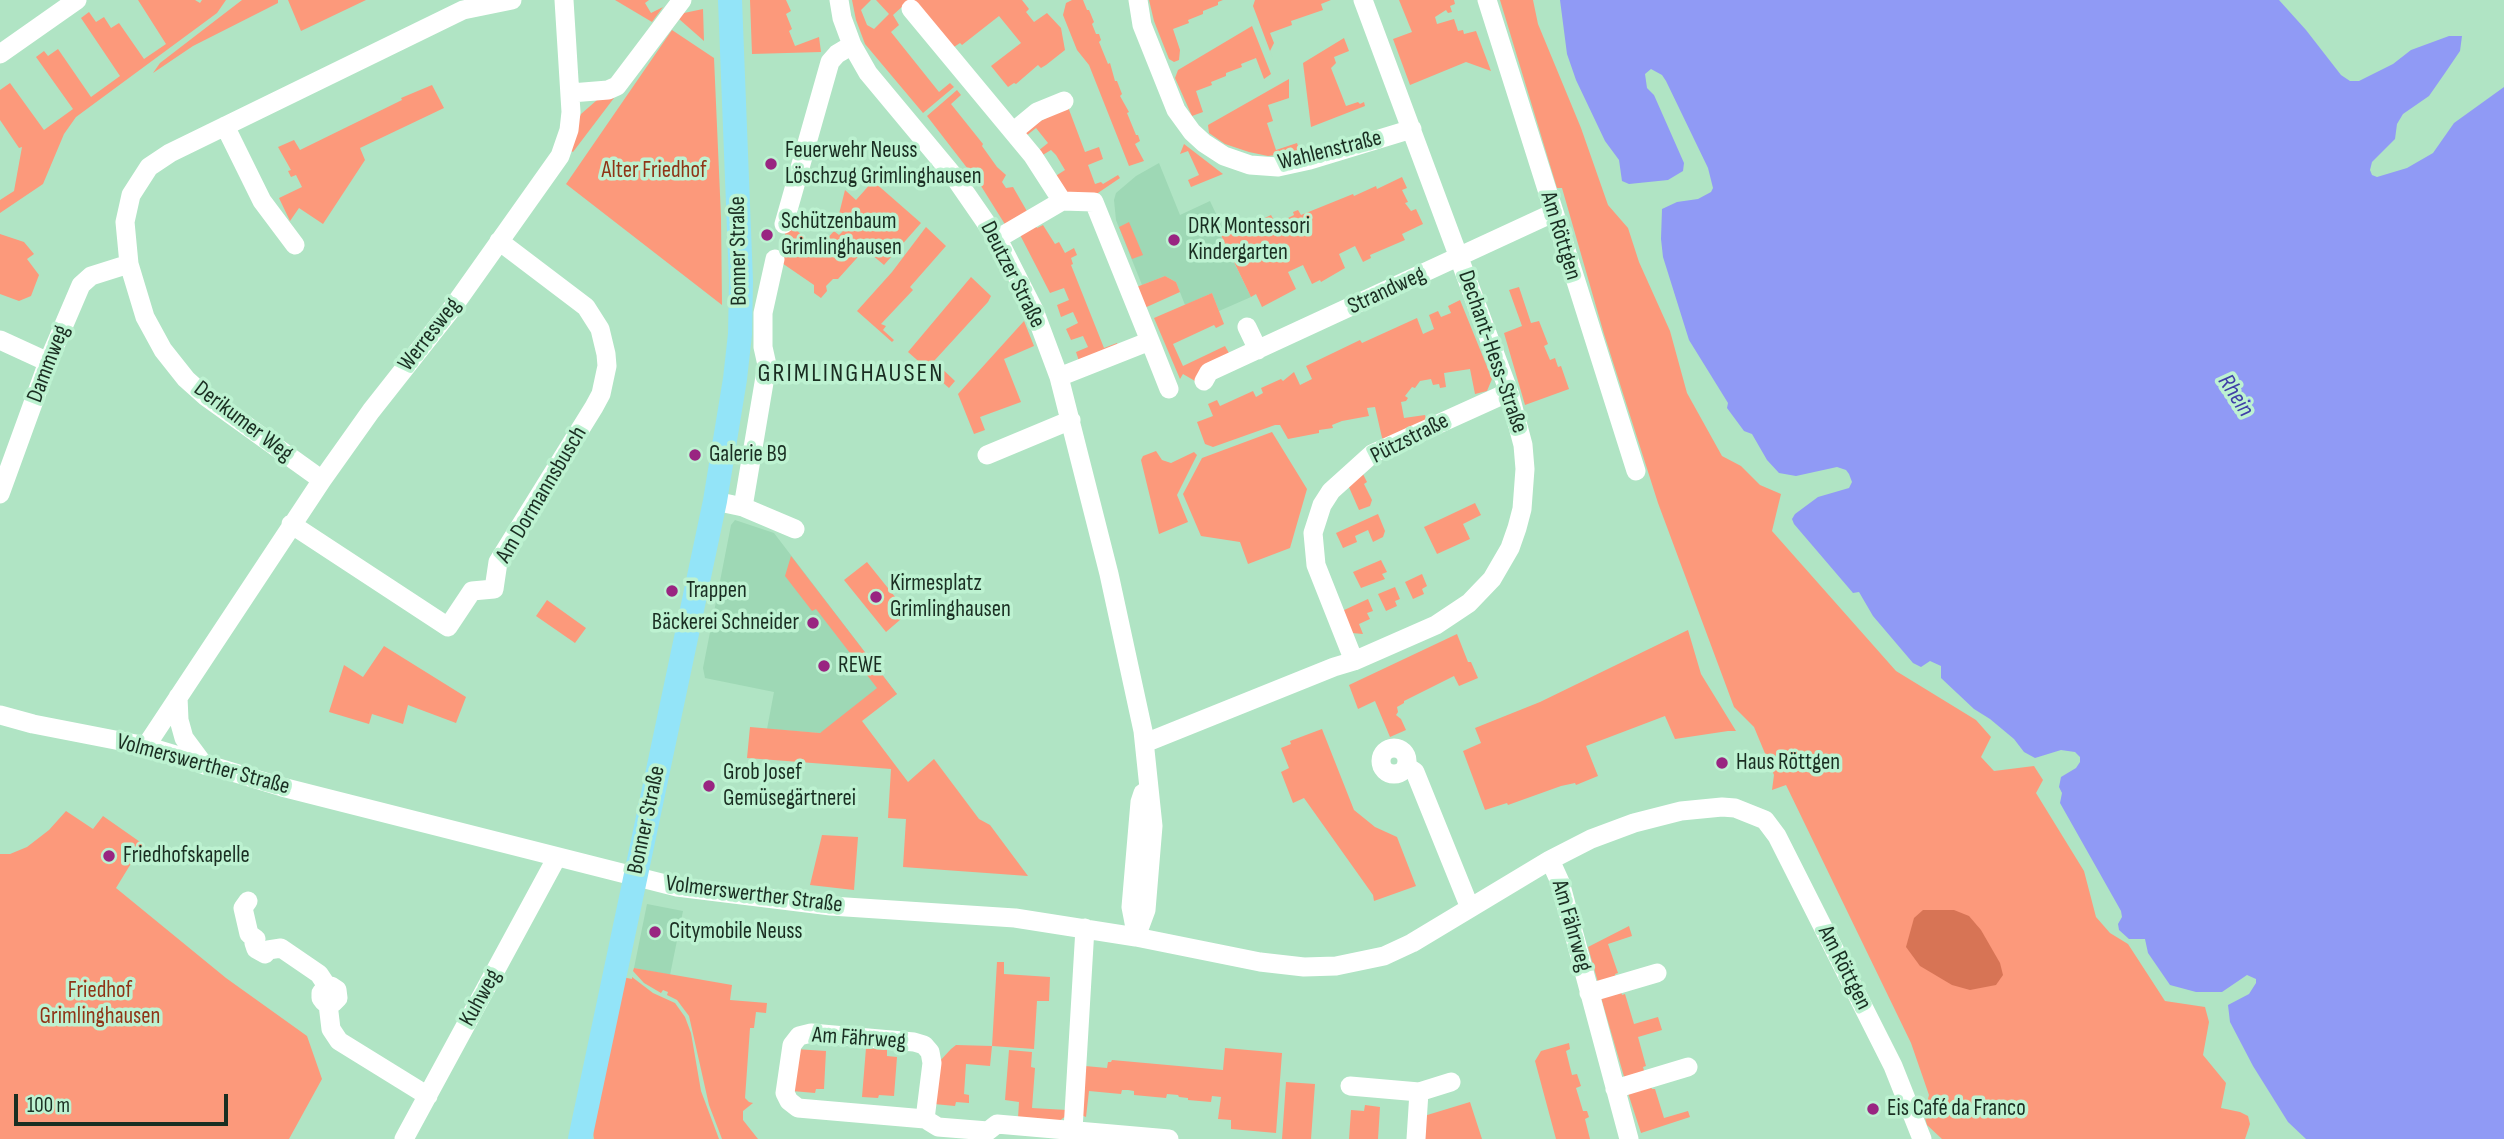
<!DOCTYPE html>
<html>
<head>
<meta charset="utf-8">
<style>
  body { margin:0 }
  #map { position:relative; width:2504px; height:1139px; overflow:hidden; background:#b0e4c4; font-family:"Sofia Sans Condensed",sans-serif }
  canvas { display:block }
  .scale { position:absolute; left:14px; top:1094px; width:214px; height:32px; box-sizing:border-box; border:4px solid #1a2e22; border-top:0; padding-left:9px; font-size:21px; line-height:24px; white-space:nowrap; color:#1a2e22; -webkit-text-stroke:5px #bdf2d1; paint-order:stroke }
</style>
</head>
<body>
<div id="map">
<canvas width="2504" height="1139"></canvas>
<div class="scale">100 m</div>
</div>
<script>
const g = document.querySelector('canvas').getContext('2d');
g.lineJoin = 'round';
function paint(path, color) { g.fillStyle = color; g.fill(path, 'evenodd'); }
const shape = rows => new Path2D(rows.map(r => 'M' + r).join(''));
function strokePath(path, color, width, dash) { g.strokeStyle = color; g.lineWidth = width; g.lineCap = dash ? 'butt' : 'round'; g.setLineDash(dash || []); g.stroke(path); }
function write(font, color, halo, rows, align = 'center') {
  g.font = font + ' "Sofia Sans Condensed",sans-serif'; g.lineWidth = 7; g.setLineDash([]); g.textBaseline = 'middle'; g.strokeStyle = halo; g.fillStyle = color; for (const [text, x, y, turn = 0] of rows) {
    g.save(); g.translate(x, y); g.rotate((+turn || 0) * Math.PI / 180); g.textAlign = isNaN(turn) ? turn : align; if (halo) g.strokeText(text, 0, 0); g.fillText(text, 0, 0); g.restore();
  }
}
paint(shape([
  [1159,163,1180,215,1210,201,1223,229,1219,232,1251,297,1219,311,1212,293,1185,305,1176,282,1165,276,1142,285,1116,220,1114,200,1116,193,1136,176],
  [735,520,774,533,897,694,820,733,767,729,774,692,705,678,703,668,731,525],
  [647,904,683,911,670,975,634,968]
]), '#9ed8b5');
paint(shape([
  [138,0,195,0,200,3,202,0,226,0,217,13,76,117,64,134,43,184,0,213,0,200,14,191,22,147,19,148,0,120,0,90,10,83,44,130,73,109,36,57,44,51,48,56,58,49,91,97,120,76,81,18,89,12,96,22,104,17,111,28,119,23,144,59,166,44],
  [242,0,278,0,278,3,193,46,153,73,160,63],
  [288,0,366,0,301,31],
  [615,0,649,0,645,3,651,13,663,7,652,22],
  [750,0,786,0,791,11,786,14,792,29,789,31,795,46,819,37,821,52,752,54],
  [852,0,871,0,861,10,867,25,874,29,889,14,876,0,1022,0,1029,9,1026,12,1034,22,1047,13,1061,28,1065,50,1046,65,1041,68,1038,65,1016,84,1014,83,1008,87,991,66,1021,43,999,16,962,45,960,43,954,47,904,5,893,15,899,25,891,32,939,92,950,83,954,87,923,113,865,44,856,20],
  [1072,0,1083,0,1087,10,1089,10,1094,22,1092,24,1096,34,1099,34,1101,40,1099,42,1108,64,1110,63,1115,81,1117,81,1122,94,1120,96,1129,112,1127,113,1136,135,1138,135,1140,141,1135,144,1144,161,1129,166,1089,65,1077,50,1063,15,1066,3],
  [1149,0,1223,0,1218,2,1218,5,1203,11,1203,14,1188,20,1189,23,1173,29,1180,50,1179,60,1174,62,1169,59,1154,21],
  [1255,0,1331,0,1321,4,1323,10,1291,21,1292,25,1270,33,1274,43,1270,51,1273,59,1253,6],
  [1399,0,1454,0,1455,4,1450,6,1452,12,1448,13,1446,10,1435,17,1437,24,1454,19,1458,31,1463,30,1464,34,1476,31,1491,71,1466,62,1410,85,1393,39,1412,32],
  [1500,0,1533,0,1538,24,1581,128,1608,205,1628,228,1639,262,1670,331,1687,393,1722,456,1741,466,1760,485,1781,494,1772,531,1896,671,1976,720,1991,737,1981,757,1994,771,2034,766,2043,780,2036,793,2084,871,2096,917,2110,933,2128,944,2165,1001,2205,1007,2209,1022,2203,1055,2226,1083,2221,1108,2240,1112,2248,1116,2250,1124,2245,1139,1942,1139,1927,1125,1924,1114,1929,1095,1911,1043,1786,785,1772,790,1774,775,1754,727,1734,707,1658,503,1604,334,1562,188,1557,188],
  [703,9,704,41,679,19,684,13],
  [1252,26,1271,74,1264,79,1256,58,1241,64,1242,67,1226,73,1226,76,1211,82,1212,85,1196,91,1203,112,1192,116,1175,78,1178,70],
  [672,30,714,58,721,217,722,305,566,184],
  [1344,38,1349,51,1334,57,1336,63,1331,68,1346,106,1358,102,1360,104,1364,102,1365,106,1311,127,1303,63],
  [1289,79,1289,98,1268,105,1273,121,1267,123,1276,150,1297,143,1300,152,1268,156,1249,152,1225,144,1209,133,1208,125],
  [432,85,444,108,360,148,365,160,323,224,299,208,290,221,279,198,302,187,296,175,291,177,288,171,291,170,278,147,294,140,300,150,402,100,401,98],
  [957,90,961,95,951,104,983,144,982,146,997,167,1006,175,1002,182,1006,188,1013,187,1028,213,1006,226,981,186,927,116],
  [614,98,573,152,571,151,577,123,581,114,597,100],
  [1068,107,1085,152,1099,147,1103,159,1088,165,1095,184,1101,182,1103,184,1118,175,1120,178,1092,197,1066,195,1054,177,1065,170,1056,155,1051,150,1041,156,1038,151,1048,143,1036,128,1026,136,1025,131,1029,127],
  [1184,144,1223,174,1191,187,1188,180,1199,175,1188,151,1180,154],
  [1402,177,1407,188,1402,190,1408,202,1405,203,1411,211,1416,209,1423,224,1402,234,1405,240,1370,255,1371,258,1363,262,1355,246,1339,254,1345,268,1321,282,1320,280,1312,284,1303,265,1288,272,1296,289,1262,307,1256,294,1251,297,1219,231,1243,220,1246,227,1271,215,1276,224,1294,215,1293,212,1298,210,1301,215,1353,194,1354,196,1376,186,1377,189],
  [873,181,921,223,884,265,865,249,838,279,833,279,826,286,827,291,821,298,814,293,814,285,779,261,787,226,795,229,811,243,809,246,816,251,834,231,839,235,844,230,834,220,839,214,845,190,856,200],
  [1033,222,1037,228,1043,225,1055,244,1059,242,1065,253,1074,248,1077,255,1071,258,1073,264,1071,265,1104,348,1117,343,1119,349,1080,364,1076,352,1088,347,1083,336,1071,340,1066,329,1078,323,1073,312,1061,317,1057,305,1069,300,1064,288,1050,293,1018,231],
  [1129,222,1143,255,1132,259,1119,227],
  [926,227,946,246,910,287,913,290,881,324,886,326,883,330,894,340,892,342,857,311,892,272],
  [0,234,24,242,34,254,27,259,39,275,31,296,19,301,0,294],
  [1165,276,1176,282,1180,292,1140,310,1134,288],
  [971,277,991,296,988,302,934,361,955,381,949,388,908,352],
  [1519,287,1531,323,1539,321,1548,344,1544,346,1550,360,1555,358,1558,367,1561,366,1569,389,1525,405,1504,333,1522,326,1509,290],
  [1212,293,1224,324,1216,328,1214,325,1173,344,1183,366,1225,346,1230,355,1195,381,1183,374,1180,379,1154,318],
  [1460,300,1492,379,1487,391,1475,394,1470,369,1444,373,1446,387,1440,388,1439,384,1433,385,1431,379,1420,381,1415,388,1412,387,1405,396,1408,398,1406,401,1401,402,1404,418,1425,415,1427,422,1383,442,1375,407,1367,408,1369,416,1342,421,1332,425,1333,428,1319,430,1319,433,1288,439,1280,425,1275,425,1213,447,1205,444,1197,422,1213,416,1208,404,1217,400,1220,406,1253,391,1256,397,1263,393,1261,388,1281,379,1283,381,1294,372,1300,385,1312,379,1306,366,1360,340,1362,343,1417,318,1423,334,1434,329,1429,315,1438,311,1441,317,1451,313,1448,306],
  [1024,321,1034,346,1004,359,1021,402,980,417,985,430,974,434,958,394],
  [1272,432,1307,489,1290,548,1248,564,1240,542,1201,536,1183,494,1202,458],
  [1156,451,1162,460,1171,463,1194,452,1197,455,1177,495,1188,522,1159,534,1141,460,1143,456],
  [1363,474,1367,482,1364,484,1372,500,1370,506,1359,510,1348,485],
  [1475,503,1481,515,1463,524,1470,539,1437,554,1424,527],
  [1378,514,1385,531,1383,537,1373,542,1368,530,1355,536,1357,542,1343,548,1336,533],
  [791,556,897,694,862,721,908,782,934,759,979,819,990,825,1028,876,903,867,906,819,888,818,891,769,747,758,750,727,820,733,877,688,816,609,812,611,785,576],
  [1381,560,1387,572,1382,574,1385,579,1361,588,1353,572],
  [867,562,908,613,886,632,844,580],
  [1422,574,1427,586,1422,589,1424,594,1413,599,1405,582],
  [1395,587,1400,599,1395,601,1397,606,1386,611,1378,594],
  [1368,599,1373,611,1367,613,1370,619,1359,624,1363,634,1352,633,1342,611],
  [547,600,586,628,575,643,536,616],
  [1688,630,1701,674,1736,731,1728,731,1675,739,1665,716,1586,746,1598,776,1576,785,1575,783,1561,786,1508,805,1507,803,1485,810,1463,751,1481,743,1475,728,1540,702],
  [1457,634,1468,662,1471,662,1478,678,1459,686,1454,676,1404,701,1404,703,1397,707,1398,712,1396,715,1401,719,1406,730,1390,737,1375,701,1358,709,1349,685],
  [384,646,466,697,456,723,408,705,403,724,372,714,369,724,329,712,344,665,363,677],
  [1322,729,1354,810,1375,827,1397,837,1416,886,1374,901,1373,895,1304,798,1293,803,1281,772,1289,768,1281,748,1291,744,1290,741],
  [66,811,93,829,103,816,143,844,116,888,226,978,307,1036,322,1079,289,1139,0,1139,0,854,10,854,27,847,49,830],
  [822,835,858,837,854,890,810,885],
  [1629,926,1632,936,1608,944,1618,973,1615,974,1617,981,1599,986,1588,947],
  [997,962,1004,962,1004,974,1050,977,1049,1001,1037,1001,1034,1049,992,1046,990,1066,966,1064,964,1094,969,1095,969,1103,956,1102,955,1106,934,1104,938,1063,951,1049,956,1045,992,1046],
  [634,968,732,985,730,1000,767,1003,766,1013,756,1012,754,1028,750,1028,745,1098,749,1102,753,1103,743,1111,743,1120,758,1139,722,1139,709,1105,689,1016,677,1000,667,995,668,992,663,990,661,993,644,983,633,971],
  [622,977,632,979,632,977,653,993,675,1003,685,1017,691,1033,701,1091,719,1139,594,1139,592,1125],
  [1620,988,1622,995,1625,994,1634,1024,1658,1017,1662,1030,1638,1037,1646,1066,1643,1067,1645,1074,1625,1080,1600,994],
  [1569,1043,1570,1049,1566,1051,1572,1075,1577,1074,1581,1086,1576,1088,1583,1111,1587,1111,1589,1117,1585,1119,1590,1139,1556,1139,1535,1061,1541,1051],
  [866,1048,887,1050,887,1056,897,1057,894,1096,879,1095,878,1098,862,1097],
  [1225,1048,1282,1053,1276,1133,1231,1129,1231,1120,1218,1119,1221,1097,1212,1096,1211,1102,1188,1100,1188,1098,1179,1097,1178,1095,1167,1094,1166,1098,1134,1095,1134,1091,1128,1090,1122,1090,1121,1094,1089,1091,1086,1117,1081,1115,1085,1066,1107,1068,1108,1062,1111,1062,1112,1060,1223,1070],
  [795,1049,826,1051,824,1089,816,1089,815,1093,792,1091],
  [1009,1050,1032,1052,1031,1067,1035,1068,1032,1108,1067,1110,1067,1115,1058,1122,1018,1118,1019,1102,1005,1100],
  [1286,1082,1315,1084,1311,1139,1282,1139],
  [1649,1083,1652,1089,1655,1089,1664,1118,1688,1111,1690,1117,1641,1133,1627,1090],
  [1470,1102,1482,1139,1423,1139,1424,1116],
  [1365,1105,1380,1107,1378,1139,1349,1139,1351,1110,1364,1111]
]), '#fc997b');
paint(shape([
  [1923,910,1954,910,1969,916,1981,930,2000,963,2003,975,1996,985,1970,990,1952,985,1920,966,1906,947,1914,918]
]), '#d77455');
paint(shape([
  [1560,0,2279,0,2306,30,2341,75,2350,81,2359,81,2393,64,2411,50,2449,36,2462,36,2460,51,2445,73,2429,96,2403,114,2397,124,2395,139,2372,162,2370,170,2372,175,2377,177,2407,168,2433,153,2454,123,2504,87,2504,1139,2306,1139,2288,1122,2253,1066,2230,1022,2228,1005,2249,994,2256,983,2256,979,2247,975,2222,992,2196,992,2170,985,2148,953,2145,939,2129,939,2119,930,2118,924,2122,917,2121,911,2060,803,2062,793,2059,787,2061,777,2076,768,2080,762,2080,757,2075,752,2061,750,2035,758,2024,752,2014,739,1990,719,1974,709,1941,678,1941,666,1930,661,1921,667,1913,663,1873,616,1859,592,1853,593,1794,524,1792,519,1795,514,1818,497,1849,488,1852,482,1849,474,1846,470,1837,467,1796,476,1779,473,1767,460,1752,434,1744,431,1727,408,1728,403,1689,340,1663,257,1661,239,1662,209,1677,202,1698,199,1711,192,1713,188,1708,168,1666,81,1662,75,1651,69,1645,74,1647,88,1654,95,1684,163,1683,171,1668,180,1629,184,1622,181,1619,160,1605,141,1576,80,1567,54]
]), '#909af5');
strokePath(shape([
  [839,0,842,18,852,45,868,73,953,175,1000,243,1034,310,1059,377,1109,574,1143,731,1153,826,1146,910,1136,937],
  [1138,0,1142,25,1176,110,1192,132,1204,143,1224,156,1250,165,1278,167,1310,160,1412,129],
  [1487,0,1636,471],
  [911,9,1033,156,1062,201],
  [0,54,77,0],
  [571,93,608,90,617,86,682,0],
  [225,126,262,201,295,245],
  [1014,131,1037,112,1064,101],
  [784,224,830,62,837,54,852,45],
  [997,239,1062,201,1094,202,1150,341,1059,377],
  [1247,327,1258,350],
  [0,340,48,362],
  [1150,341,1169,389],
  [1204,381,1209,372,1553,213],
  [987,455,1071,420],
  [322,480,205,396,186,379,163,350,145,317,129,264,125,222,131,195,149,167,170,153,463,10,512,0],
  [0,494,48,362,81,285,91,276,129,264],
  [715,501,743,507,795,529],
  [743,507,767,365,763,347,763,313,775,259],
  [291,524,448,627,472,591,494,589,498,562,594,407,601,394,607,366,606,354,600,329,586,307,499,241],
  [1354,661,1316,565,1313,533,1322,505,1331,491,1372,454,1509,392],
  [178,697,179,720,184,738,204,765],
  [0,715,33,724,146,746,282,787,677,887,831,906,1015,918,1136,937,1260,962,1304,967,1336,966,1384,956,1412,943,1550,860,1591,839,1634,823,1681,811,1722,807,1735,808,1765,820,1777,836,1893,1066,1922,1139],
  [1145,743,1334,667,1354,661,1436,625,1469,603,1492,579,1510,548,1517,528,1522,509,1525,469,1523,445,1509,392,1363,0],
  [146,746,322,480,371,411,453,307,560,156,569,130,571,112,564,0],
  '1381 761a13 13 0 1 1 26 0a13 13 0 1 1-26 0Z',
  [1406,766,1415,772,1470,908],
  [1550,860,1560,882,1629,1139],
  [248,901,243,908,249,934,256,939,254,943,256,949,265,954,268,950,281,948,319,974,327,986,331,986,337,990,338,998,333,1003,324,1002,321,998,321,993,327,986],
  [1136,933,1131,907,1140,802,1143,793],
  [1589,993,1657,973],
  [328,1004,331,1029,339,1041,428,1096],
  [1350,1086,1419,1092,1416,1139],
  [1615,1089,1688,1067],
  [1419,1092,1451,1082],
  [925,1119,932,1063,930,1052,924,1045,914,1042,811,1033,799,1036,792,1045,785,1093,789,1101,798,1108,925,1119,938,1127,988,1131,997,1124,1169,1139],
  [1073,1130,1085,928],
  [404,1139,557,857]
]), '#fff', 19);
strokePath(shape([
  [580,1139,715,501,735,379,740,334,741,281,730,0]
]), '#93e4f8', 24);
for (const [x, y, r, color] of [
  [771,164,7,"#992581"],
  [767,235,7,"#992581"],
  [1174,240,7,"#992581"],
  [695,455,7,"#992581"],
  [672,591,7,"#992581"],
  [876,597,7,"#992581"],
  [813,623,7,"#992581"],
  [824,666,7,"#992581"],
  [1722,763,7,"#992581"],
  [709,786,7,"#992581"],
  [109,856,7,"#992581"],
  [655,932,7,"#992581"],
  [1873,1109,7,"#992581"]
]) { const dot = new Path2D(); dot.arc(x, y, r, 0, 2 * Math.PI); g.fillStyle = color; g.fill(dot); strokePath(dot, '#bdf2d1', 2.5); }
write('23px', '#1a2e22', '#bdf2d1', [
  ["Feuerwehr Neuss",785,151],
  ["Löschzug Grimlinghausen",785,177],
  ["Schützenbaum",781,222],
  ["Grimlinghausen",781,248],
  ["DRK Montessori",1188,227],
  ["Kindergarten",1188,253],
  ["Galerie B9",709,455],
  ["Kirmesplatz",890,584],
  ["Grimlinghausen",890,610],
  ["Trappen",686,591],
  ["Bäckerei Schneider",799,623,"right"],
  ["REWE",838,666],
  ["Haus Röttgen",1736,763],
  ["Grob Josef",723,773],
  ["Gemüsegärtnerei",723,799],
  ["Friedhofskapelle",123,856],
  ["Citymobile Neuss",669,932],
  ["Eis Café da Franco",1887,1109]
], 'left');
write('23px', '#1a2e22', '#bdf2d1', [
  ["Wahlenstraße",1330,151,-14],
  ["Am Röttgen",1560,236,73],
  ["Bonner Straße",739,251,-91],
  ["Deutzer Straße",1012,275,63],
  ["Strandweg",1387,291,-25],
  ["Werresweg",430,335,-52],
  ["Dechant-Hess-Straße",1492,352,71],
  ["Dammweg",49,364,-69],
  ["Derikumer Weg",243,422,37],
  ["Pützstraße",1410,439,-27],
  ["Am Dormannsbusch",542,495,-59],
  ["Volmerswerther Straße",203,765,15],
  ["Bonner Straße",647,820,-78],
  ["Volmerswerther Straße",754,895,7],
  ["Am Fährweg",1571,926,74],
  ["Am Röttgen",1844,968,63],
  ["Kuhweg",481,998,-61],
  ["Am Fährweg",859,1039,4]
]);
write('23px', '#8f3416', '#bdf2d1', [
  ["Alter Friedhof",654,171],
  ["Friedhof",100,991],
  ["Grimlinghausen",100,1017]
]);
write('italic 24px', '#403fa7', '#bdf2d1', [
  ["Rhein",2235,396,57]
]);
g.letterSpacing = '2px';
write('26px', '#1a2e22', '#bdf2d1', [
  ["GRIMLINGHAUSEN",851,374]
]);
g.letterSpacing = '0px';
</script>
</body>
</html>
